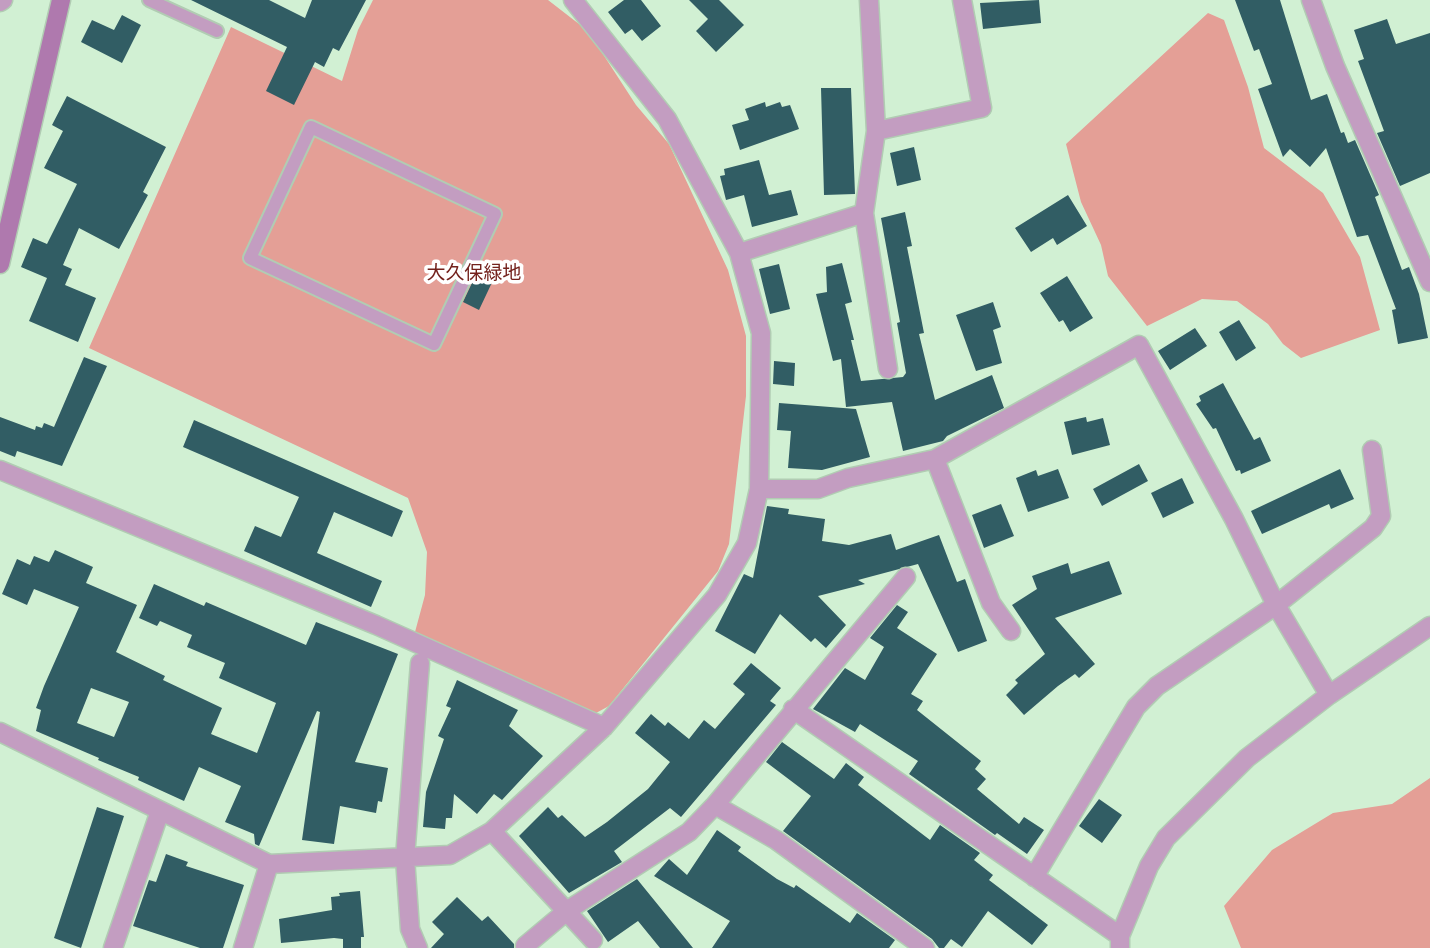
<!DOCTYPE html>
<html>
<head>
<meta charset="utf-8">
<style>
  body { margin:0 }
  canvas { display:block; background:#d1f0d3 }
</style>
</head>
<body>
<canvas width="1430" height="948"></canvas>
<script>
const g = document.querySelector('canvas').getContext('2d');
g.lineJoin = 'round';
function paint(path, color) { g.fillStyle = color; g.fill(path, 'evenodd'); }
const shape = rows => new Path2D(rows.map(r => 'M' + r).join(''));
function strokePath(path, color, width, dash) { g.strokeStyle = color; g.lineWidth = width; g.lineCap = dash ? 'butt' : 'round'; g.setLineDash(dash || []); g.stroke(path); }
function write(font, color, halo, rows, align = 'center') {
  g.font = font + ' Rubik,"Noto Sans JP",sans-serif'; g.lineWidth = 7; g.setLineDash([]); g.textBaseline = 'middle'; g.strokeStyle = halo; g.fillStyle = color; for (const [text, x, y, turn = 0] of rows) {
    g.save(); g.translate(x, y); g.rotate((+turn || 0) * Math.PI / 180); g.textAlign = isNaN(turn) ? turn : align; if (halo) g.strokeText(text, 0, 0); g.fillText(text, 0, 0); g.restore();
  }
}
paint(shape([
  [373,0,548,0,588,31,636,105,669,144,728,270,746,336,746,396,729,544,718,571,609,706,596,713,415,632,425,595,427,552,408,498,89,348,231,27,342,81,358,30],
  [1208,13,1224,20,1248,87,1264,148,1323,193,1360,257,1380,330,1301,358,1283,344,1268,324,1237,301,1202,299,1147,326,1108,276,1101,245,1081,202,1066,144],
  [1430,778,1430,948,1241,948,1224,906,1272,850,1333,813,1392,804]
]), '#e49f96');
paint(shape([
  [191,0,269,0,305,18,312,0,366,0,339,51,333,48,324,67,315,62,294,105,266,91,287,47],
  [624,0,641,0,661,26,642,41,632,29,625,34,608,12],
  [689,0,719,0,744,25,716,52,696,31,708,19],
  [1039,0,1041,23,983,29,980,3],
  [1235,0,1280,0,1311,100,1327,94,1341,133,1344,132,1348,143,1355,140,1379,195,1375,197,1402,270,1409,267,1419,294,1428,338,1398,344,1392,310,1396,309,1368,235,1357,237,1326,148,1310,167,1290,149,1283,157,1258,89,1272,84,1259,49,1254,51],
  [122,15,141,25,122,63,81,42,92,20,114,30],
  [1387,19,1396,44,1430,33,1430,173,1400,186,1377,133,1384,131,1358,61,1364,59,1354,30],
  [821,88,851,88,855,194,824,195],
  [67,96,166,147,143,192,148,195,119,249,79,228,63,265,72,269,65,285,96,298,78,342,29,321,47,278,21,267,33,238,47,244,77,184,44,168,63,131,52,125],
  [765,102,766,107,780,102,782,107,790,105,799,129,740,150,732,125,749,120,745,109],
  [914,147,921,180,897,186,890,153],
  [759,160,769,195,791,190,798,215,752,227,744,195,726,200,720,176,725,175,724,169],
  [1068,195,1087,226,1057,245,1053,238,1031,252,1015,228],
  [905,212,912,246,907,247,924,333,919,334,935,400,992,375,1004,408,947,436,943,441,903,451,892,402,846,407,841,359,833,361,816,294,827,292,826,267,842,263,852,302,845,304,854,340,851,340,861,381,903,377,906,373,897,323,900,322,881,218],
  [779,264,790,309,770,314,759,269],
  [480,266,496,274,479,310,463,302],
  [1067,276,1093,318,1070,332,1063,320,1059,322,1040,293],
  [993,302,1001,327,993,330,1002,363,976,371,956,315],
  [1239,320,1256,348,1236,361,1219,332],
  [1195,328,1207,346,1170,370,1158,351],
  [84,357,107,366,62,466,17,451,15,457,0,451,0,417,35,430,36,426,42,428,44,423,54,427],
  [774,361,795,363,794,386,773,384],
  [1223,383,1254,440,1260,437,1271,461,1241,474,1240,470,1236,471,1216,428,1213,429,1196,404,1201,401,1199,396],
  [779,403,856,409,870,457,822,470,788,468,791,431,777,430],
  [1086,417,1087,422,1103,418,1110,445,1072,455,1064,422],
  [194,420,403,511,392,537,334,512,317,553,382,581,371,607,244,551,255,526,281,537,299,497,183,447],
  [1139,464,1148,481,1102,506,1093,489],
  [1058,469,1069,498,1028,512,1016,478,1036,470,1038,476],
  [1340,469,1354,499,1331,509,1329,504,1262,534,1251,511],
  [1182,478,1194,503,1163,518,1151,493],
  [1001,504,1014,536,984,548,972,515],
  [767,506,789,509,788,514,825,519,822,541,849,545,891,534,896,550,939,535,957,582,965,579,987,641,958,652,918,564,858,580,865,584,818,596,846,625,826,648,815,638,811,642,780,614,755,654,715,631,744,574,753,578],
  [55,550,93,567,86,583,137,605,116,652,165,676,163,680,222,708,211,734,257,753,276,703,219,678,225,663,187,647,192,635,160,621,157,626,139,618,154,584,204,606,206,602,306,645,316,622,398,654,355,762,388,768,382,802,378,801,376,813,340,806,334,844,302,840,320,712,317,711,259,846,255,844,254,834,225,822,241,786,199,767,184,801,138,780,139,777,98,760,99,758,36,731,41,710,36,708,44,686,79,607,34,589,27,605,2,594,17,559,30,565,34,556,49,562],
  [91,688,129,702,114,737,77,723],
  [1109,561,1122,594,1055,618,1095,664,1079,678,1075,674,1058,686,1024,715,1006,695,1018,683,1015,680,1045,654,1012,605,1037,589,1032,576,1068,563,1071,574],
  [897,605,908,612,897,628,937,654,911,694,923,701,917,710,981,761,975,769,986,779,977,789,1019,824,1024,817,1044,830,1027,854,997,833,995,835,909,774,918,761,860,724,855,732,813,709,845,668,865,680,884,647,870,638],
  [751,663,781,688,770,701,776,705,681,817,670,808,614,851,622,862,569,893,519,836,548,807,558,818,562,815,585,837,607,822,648,789,670,762,635,733,651,714,665,726,668,722,689,739,704,720,715,729,745,694,733,684],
  [457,680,518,710,509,726,543,756,502,800,494,794,477,814,454,794,452,818,446,818,445,829,423,827,426,792,444,739,438,736,451,708,446,706],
  [782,742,834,779,846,763,864,777,858,785,930,840,940,825,980,853,974,860,993,875,989,880,1048,925,1032,945,988,911,962,947,951,939,944,948,939,948,932,939,783,831,811,796,766,762],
  [1099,799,1122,815,1102,843,1079,826],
  [97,807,124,816,81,948,54,938],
  [717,830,741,847,738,851,777,879,794,888,796,885,850,923,857,913,895,940,889,948,712,948,730,921,654,876,669,859,687,875],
  [166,854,188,862,186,866,244,885,223,948,200,948,133,926,149,880,156,882],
  [637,879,693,948,660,948,638,921,608,942,587,911],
  [360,891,364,937,361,937,361,948,343,948,343,939,334,938,281,943,279,919,332,910,331,897,340,896,339,893],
  [457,897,482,921,488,916,514,944,514,948,431,948,444,934,432,922]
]), '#315d64');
const lane = shape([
  [149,0,217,31],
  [311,127,495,214,434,344,250,258,311,127]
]);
const street = shape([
  [869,0,876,131,864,213,888,369],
  [1311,0,1335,66,1430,282],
  [0,2,3,0],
  [876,131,982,108,962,0],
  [739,253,864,213],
  [935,459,991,603,1011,631],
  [0,470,376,625,604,727],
  [759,489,818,489,848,478,935,459,1139,345,1234,519,1276,605,1329,695],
  [793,709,1120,936],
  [0,732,269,864,450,855,492,831,604,727,717,595,747,543,759,489,761,333,739,253,667,119,573,0],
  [715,805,776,840,925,948],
  [492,831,593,940],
  [1034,877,1136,707,1157,686,1276,605,1373,528,1381,516,1372,450],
  [525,946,568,910,689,832,715,805,906,577],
  [113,948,160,811],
  [243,948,269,864],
  [418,948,410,929,405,858,420,663],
  [1120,948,1120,936,1149,866,1166,838,1247,758,1329,695,1430,626]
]);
const secondary = shape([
  [0,264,61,0]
]);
strokePath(lane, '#b1ccb3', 16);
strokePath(street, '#b1ccb3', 21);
strokePath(secondary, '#b1ccb3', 21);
strokePath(lane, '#c39dc1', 12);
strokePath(street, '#c39dc1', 18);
strokePath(secondary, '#af79ae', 18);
write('19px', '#73211c', '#fff', [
  ["大久保緑地",474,274]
]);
</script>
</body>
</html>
